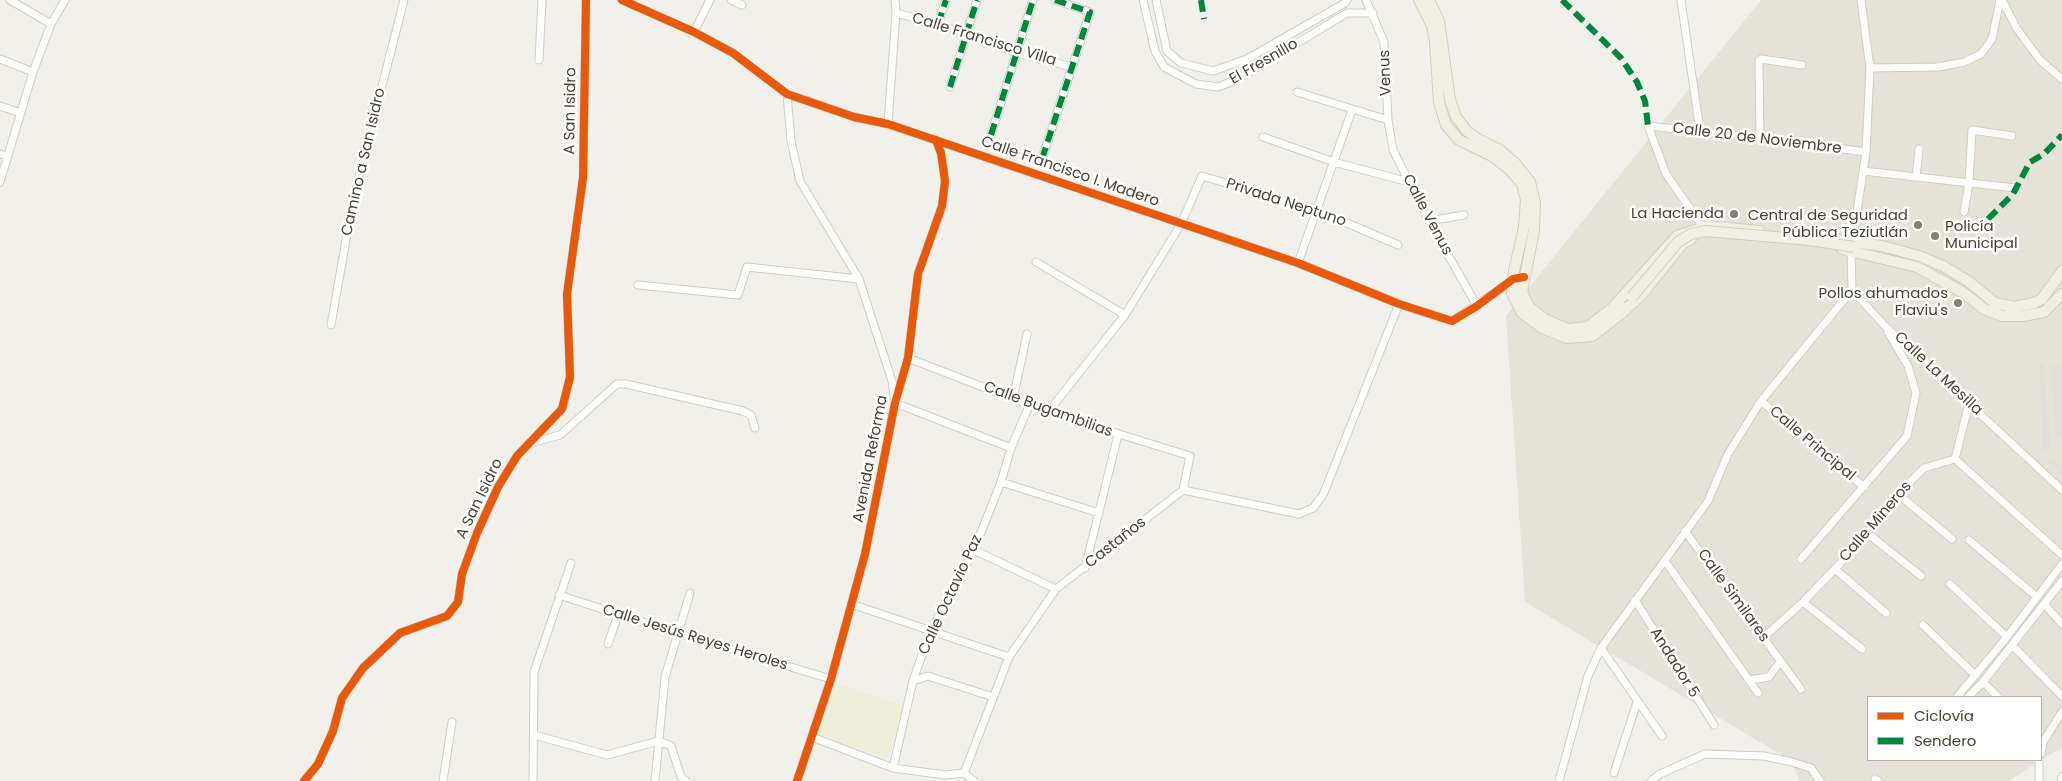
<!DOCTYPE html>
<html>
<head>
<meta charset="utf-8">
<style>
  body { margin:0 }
  #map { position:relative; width:2062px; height:781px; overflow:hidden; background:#f1f0ea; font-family:Poppins,sans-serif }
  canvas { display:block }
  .legend { position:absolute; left:1867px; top:696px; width:175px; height:65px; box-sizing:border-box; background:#fff; border:1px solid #b5b4ae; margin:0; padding:6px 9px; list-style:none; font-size:15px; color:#474335 }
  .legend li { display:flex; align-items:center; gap:10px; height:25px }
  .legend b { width:25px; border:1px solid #b5b4ae }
</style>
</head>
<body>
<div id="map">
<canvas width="2062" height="781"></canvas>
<ul class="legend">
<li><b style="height:6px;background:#e8590c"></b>Ciclovía</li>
<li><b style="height:6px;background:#00873e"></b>Sendero</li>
</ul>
</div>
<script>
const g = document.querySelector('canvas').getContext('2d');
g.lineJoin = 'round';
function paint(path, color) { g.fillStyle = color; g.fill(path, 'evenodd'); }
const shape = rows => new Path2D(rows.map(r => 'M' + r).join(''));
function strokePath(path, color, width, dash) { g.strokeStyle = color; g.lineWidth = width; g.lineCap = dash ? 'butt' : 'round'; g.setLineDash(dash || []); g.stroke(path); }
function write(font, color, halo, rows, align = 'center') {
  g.font = font + ' Poppins,sans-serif'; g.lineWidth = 5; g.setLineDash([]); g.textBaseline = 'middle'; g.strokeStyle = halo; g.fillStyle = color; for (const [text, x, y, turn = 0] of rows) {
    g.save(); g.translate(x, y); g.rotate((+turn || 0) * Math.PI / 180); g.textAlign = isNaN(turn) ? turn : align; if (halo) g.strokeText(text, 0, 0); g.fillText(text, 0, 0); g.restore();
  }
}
paint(shape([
  [1761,0,2062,0,2062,747,2009,781,1800,781,1790,760,1525,602,1506,316],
  [1868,697,2041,697,2041,760,1868,760]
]), '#e5e3d7');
paint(shape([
  [830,681,903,706,888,759,813,733]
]), '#efeddc');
paint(shape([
  [2039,364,2043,364,2051,450,2043,450],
  [2062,365,2062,435,2056,436,2051,366],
  [2053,458,2062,467,2062,476,2049,463]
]), '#e0dfda');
const minor = shape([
  [10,0,51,24],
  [622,0,694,32,733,53,787,94,854,117,888,124,1298,263,1399,304,1452,321,1515,279],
  [731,0,742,5],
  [1143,0,1155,51,1164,67,1196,84,1218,87,1236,80,1347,13,1373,13],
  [1156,0,1167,51,1181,63,1213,71,1247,59,1345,3,1347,0],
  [1366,0,1384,42,1388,120,1393,150,1429,221,1477,306],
  [1681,0,1700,131],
  [1861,0,1870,68,1866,152,1851,251,1852,290,1884,325,2062,490],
  [2002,0,2017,29,2040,60,2062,79],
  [896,13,938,24,1017,53,1072,67],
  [938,24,946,0],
  [694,32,710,0],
  [0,59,33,72],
  [539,60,542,0],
  [1870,68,1938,67,1964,62,1981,54,1992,39,2000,0],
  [950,87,977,0],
  [1297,92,1388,120],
  [787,94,791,141,800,181,859,279,892,381,895,403,1011,448],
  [0,106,21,113],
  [888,124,896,13,895,0],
  [991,135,1033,0],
  [1263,137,1334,162,1409,182],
  [1760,138,1759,61,1761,59,1802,65],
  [0,154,7,156],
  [1042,159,1090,12,1055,0],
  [1863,171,2015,188],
  [1916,177,1919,149],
  [0,182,33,72,51,24,65,0],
  [1964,212,1969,183,1972,130,2012,136],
  [1429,221,1464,215],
  [1703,227,1666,174,1648,126,1760,138,1866,152],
  [1036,262,1125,315],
  [1298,263,1352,110],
  [638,285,738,295,747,267,859,279],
  [331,325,353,200,404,0],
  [908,358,1045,411,1190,456,1183,490],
  [1013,399,1027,334],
  [1761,401,1864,487],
  [1045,411,1052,407,1125,315,1181,224,1202,176,1317,210,1398,245],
  [530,443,560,435,617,384,626,384,743,411,751,415,755,428],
  [1955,459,2062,555],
  [1001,482,1099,513],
  [1183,490,1299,514,1313,508,1323,495,1399,304],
  [1898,494,1952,539],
  [1685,531,1801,689],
  [1867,533,1921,576],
  [1969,540,2037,597],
  [974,550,1056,589],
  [1801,559,1907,436,1916,393,1908,366,1888,332],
  [1665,561,1758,693],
  [1085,568,1118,435],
  [1835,569,1886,613],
  [1950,584,2007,637],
  [559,595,679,634,831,679],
  [1635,600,1714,725],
  [1803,602,1862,649],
  [851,604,1009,657],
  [2044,604,2062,624],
  [1923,625,1975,675],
  [1763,638,1803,602,1835,569,1867,533,1898,494,1924,468,1955,459,1969,403],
  [608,644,618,615],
  [2012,645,2062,696],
  [1601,648,1662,736],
  [1749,680,1769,677,1780,662],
  [913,681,928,676,993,697],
  [1983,682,1998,697],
  [1957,697,2007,637,2062,564],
  [1968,697,1983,682,2062,581],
  [534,735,607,755,659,741,671,746,681,777,686,781],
  [812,737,893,768,945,775,964,773],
  [2041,753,2043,742,2062,712],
  [893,768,913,681,930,632,974,550,1001,482,1011,448,1029,406],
  [964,773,1009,657,1056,589,1183,490],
  [964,773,974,781],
  [1614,773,1637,702],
  [1875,779,1878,781],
  [304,781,318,764,333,731,342,698,363,668,400,633,447,616,458,602,462,574,477,533,498,487,517,456,562,409,570,377,567,294,583,178,586,0],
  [443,781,452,722],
  [533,781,534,672,571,563],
  [655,781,665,677,690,593],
  [797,781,831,679,865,554,895,403,908,358,918,274,942,206,945,181,941,153,936,140],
  [1559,781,1588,676,1601,648,1708,501,1728,454,1761,401,1852,290],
  [1651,781,1660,774,1705,754,1764,756,1792,762,1811,768,1820,781],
  [2039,781,2039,760],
  [2061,781,2062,777]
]);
const primary = shape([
  [1419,0,1432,26,1435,42,1439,102,1446,125,1459,140,1492,156,1509,169,1522,184,1526,200,1524,227,1514,271,1512,293,1522,313,1542,328,1567,338,1592,336,1622,313,1625,308],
  [1429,0,1439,21,1450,100,1456,117,1467,131,1478,139,1500,150,1515,163,1530,182,1535,203,1534,230,1522,292,1529,307,1546,320,1568,329,1588,327,1619,303],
  [1823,238,1882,246,1919,256,1943,266,1968,281,1995,303,2014,307,2034,303,2042,299,2062,271],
  [1842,249,1917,267,1964,293,1984,309,2002,316,2023,316,2044,312,2062,294],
  [1615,305,1677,236,1708,226,1759,231],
  [1622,313,1642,294,1683,243,1691,239]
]);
strokePath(minor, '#cfcec7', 9);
strokePath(primary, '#d3d0b7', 12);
strokePath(minor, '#fdfdfc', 7);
strokePath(primary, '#f1efe3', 10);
const primaryBridge = shape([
  [1632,297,1678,242,1691,234,1705,231,1810,240,1854,247]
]);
strokePath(primaryBridge, '#d3d0b7', 12, []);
strokePath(primaryBridge, '#f1efe3', 10);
strokePath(shape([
  [1201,0,1204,19],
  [1562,0,1621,58,1637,82,1645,101,1648,126],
  [938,24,946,0],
  [950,87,977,0],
  [991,135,1033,0],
  [1042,159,1090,12,1055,0],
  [1988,219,2013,194,2030,162,2044,154,2062,135]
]), '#00873e', 6, [12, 6]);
strokePath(shape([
  [622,0,694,32,733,53,787,94,854,117,888,124,1298,263,1399,304,1452,321,1477,306,1513,279,1524,277],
  [304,781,318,764,333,731,342,698,363,668,400,633,447,616,458,602,462,574,477,533,498,487,517,456,562,409,570,377,567,294,583,178,586,0],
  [797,781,831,679,865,554,895,403,908,358,918,274,942,206,945,181,941,153,936,140]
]), '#e8590c', 8);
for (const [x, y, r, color] of [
  [1734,214,5,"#828074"],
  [1918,225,5,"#828074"],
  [1935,236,5,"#828074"],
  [1958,303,5,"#828074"]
]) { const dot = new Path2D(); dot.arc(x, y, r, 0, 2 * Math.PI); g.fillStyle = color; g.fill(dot); strokePath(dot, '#fff', 2); }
write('15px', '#474335', '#fff', [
  ["Calle Francisco Villa",984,40,17],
  ["El Fresnillo",1264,62,-30],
  ["Venus",1386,73,-92],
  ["A San Isidro",571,111,-89],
  ["Calle 20 de Noviembre",1757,139,7],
  ["Camino a San Isidro",364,162,-77],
  ["Calle Francisco I. Madero",1070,172,19],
  ["Privada Neptuno",1286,203,18],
  ["Calle Venus",1427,215,62],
  ["Calle La Mesilla",1938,374,43],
  ["Calle Bugambilias",1048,410,20],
  ["Calle Principal",1812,444,40],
  ["Avenida Reforma",871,459,-79],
  ["A San Isidro",480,499,-64],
  ["Calle Mineros",1876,522,-49],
  ["Castaños",1116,543,-38],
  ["Calle Octavio Paz",951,595,-65],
  ["Calle Similares",1733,596,54],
  ["Calle Jesús Reyes Heroles",695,638,17],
  ["Andador 5",1674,663,58]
]);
write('15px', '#474335', '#fff', [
  ["La Hacienda",1724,214],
  ["Central de Seguridad",1908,216],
  ["Pública Teziutlán",1908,233],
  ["Policía",1945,227,"left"],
  ["Municipal",1945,244,"left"],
  ["Pollos ahumados",1948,294],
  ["Flaviu's",1948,311]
], 'right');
</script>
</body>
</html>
